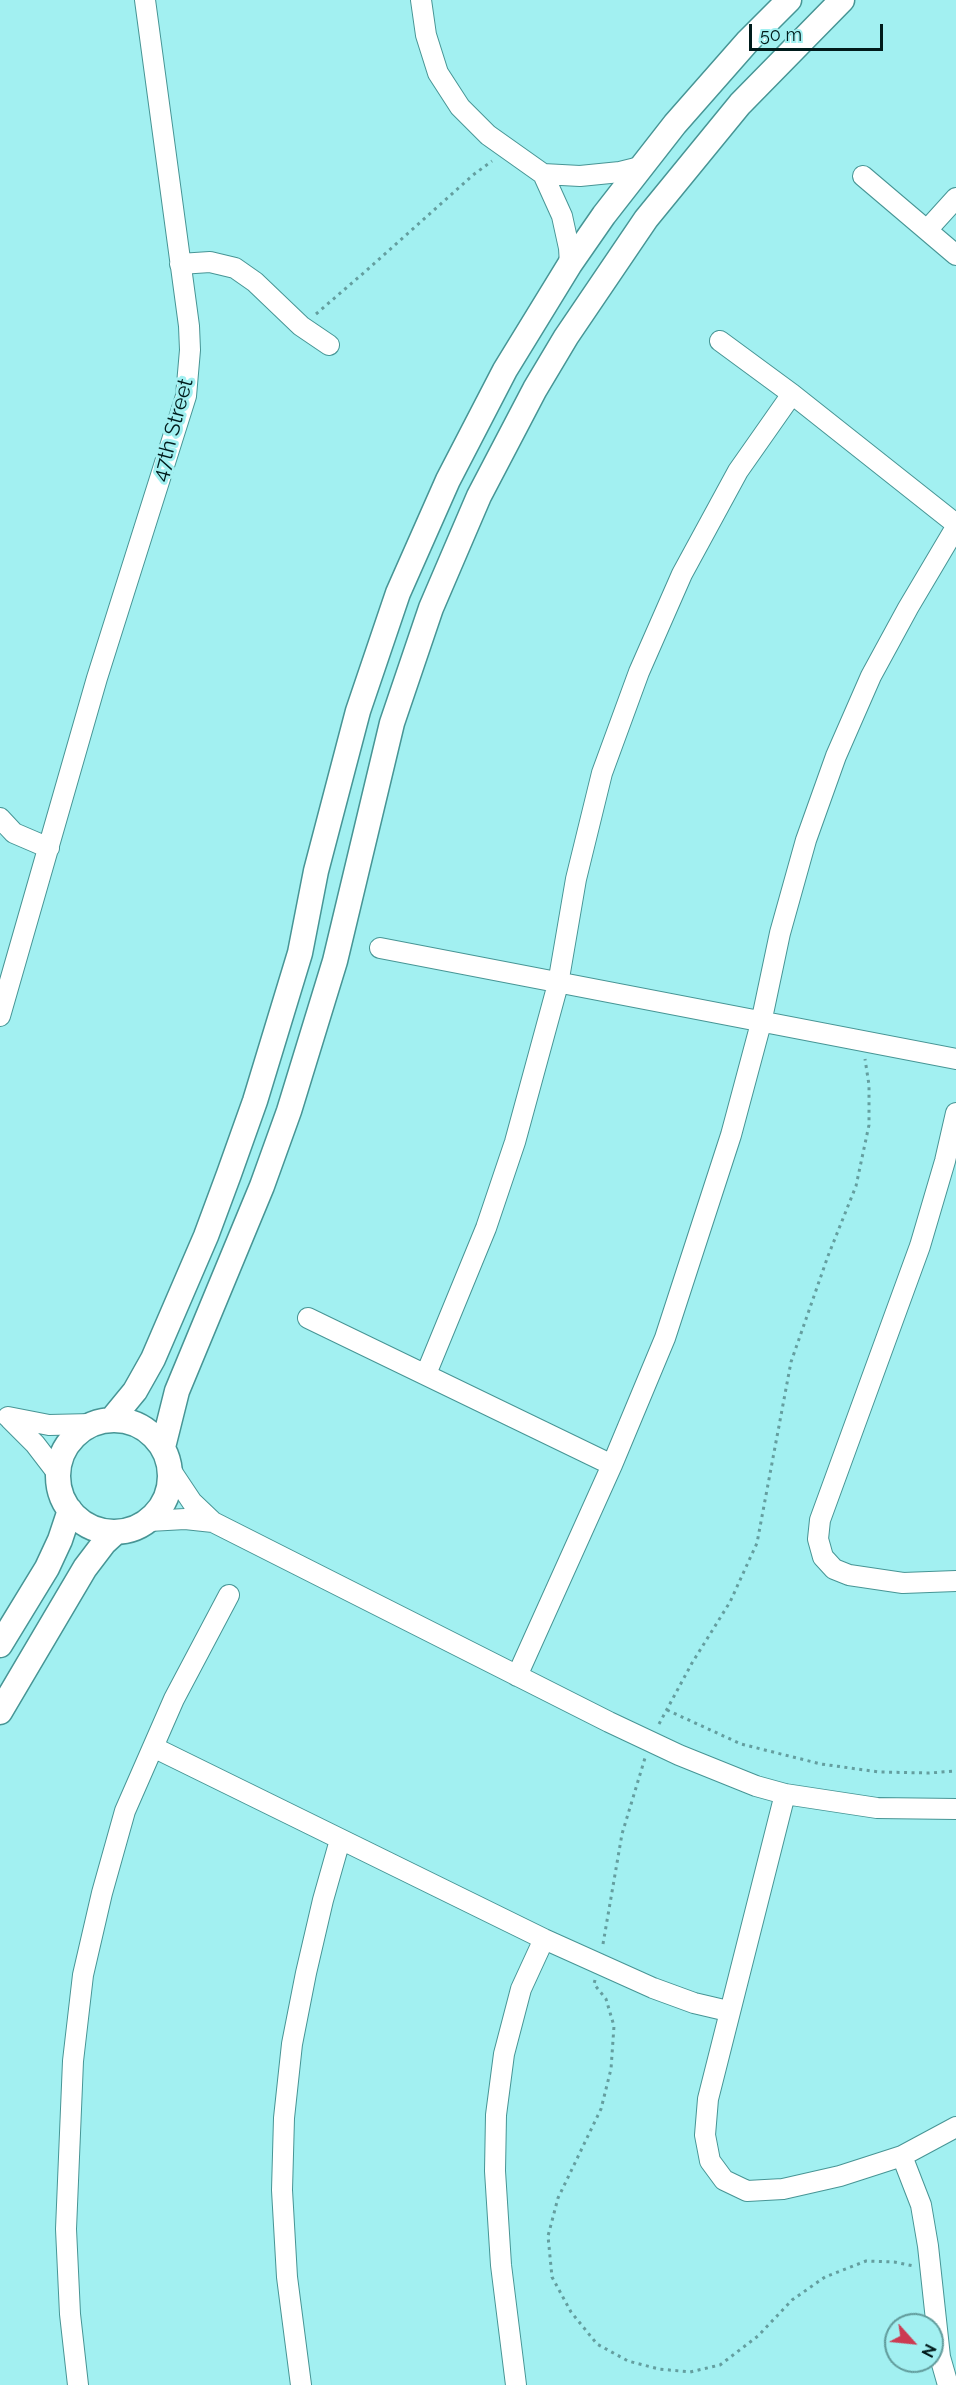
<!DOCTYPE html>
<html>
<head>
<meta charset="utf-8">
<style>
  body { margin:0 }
  #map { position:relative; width:956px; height:2385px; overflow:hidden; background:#a2f0f1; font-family:Raleway,sans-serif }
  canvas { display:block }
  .north { position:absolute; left:884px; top:2313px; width:60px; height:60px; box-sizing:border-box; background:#a2f0f1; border:2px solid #619b9b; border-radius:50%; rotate:117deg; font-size:16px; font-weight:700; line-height:24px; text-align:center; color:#001b1b }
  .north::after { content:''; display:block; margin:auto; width:21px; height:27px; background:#cc3b52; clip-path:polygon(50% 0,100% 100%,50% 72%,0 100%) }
  .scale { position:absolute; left:749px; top:24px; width:134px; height:27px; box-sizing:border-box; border:3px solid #001b1b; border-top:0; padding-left:8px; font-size:18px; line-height:21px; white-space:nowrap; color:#001b1b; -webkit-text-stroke:4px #a2f0f1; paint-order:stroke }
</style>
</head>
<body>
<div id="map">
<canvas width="956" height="2385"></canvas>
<div class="north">N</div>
<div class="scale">50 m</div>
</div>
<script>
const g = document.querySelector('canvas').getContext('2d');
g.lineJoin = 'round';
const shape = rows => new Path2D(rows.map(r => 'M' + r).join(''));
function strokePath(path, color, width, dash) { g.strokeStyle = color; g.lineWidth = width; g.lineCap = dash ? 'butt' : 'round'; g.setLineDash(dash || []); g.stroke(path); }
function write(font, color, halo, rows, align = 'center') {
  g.font = font + ' Raleway,sans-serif'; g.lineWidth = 6; g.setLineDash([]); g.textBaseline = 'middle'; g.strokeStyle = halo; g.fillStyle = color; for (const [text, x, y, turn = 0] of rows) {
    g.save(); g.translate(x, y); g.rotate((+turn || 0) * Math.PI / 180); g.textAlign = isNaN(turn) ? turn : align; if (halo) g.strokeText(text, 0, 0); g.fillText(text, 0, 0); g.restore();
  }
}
const minor = shape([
  [421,0,426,35,438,73,460,107,488,135,543,174,580,176,620,172,640,167],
  [543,174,562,216,569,248,570,264],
  [863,176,956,255],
  [927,230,956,198],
  [180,264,210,262,235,268,255,282,301,326,329,345],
  [720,341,792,394,956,524],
  [0,818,14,833,49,848],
  [380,948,956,1059],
  [0,1016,97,678,186,396,190,350,189,326,145,0],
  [956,1113,945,1161,920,1246,820,1520,818,1539,823,1557,834,1569,849,1575,903,1583,956,1581],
  [308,1318,612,1465],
  [426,1374,486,1228,515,1142,558,984,576,879,602,773,639,672,682,574,738,471,792,394],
  [8,1417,49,1425,92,1424],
  [10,1419,35,1444,58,1474],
  [170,1469,192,1502,213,1522,609,1722,679,1755,756,1786,785,1794,877,1808,956,1809],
  [149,1521,185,1519,213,1522],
  [517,1676,612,1465,665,1338,731,1135,761,1023,780,933,806,840,836,756,871,676,908,608,956,527],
  [153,1747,544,1939,653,1988,694,2003,728,2011],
  [785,1794,708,2099,705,2135,710,2161,724,2180,747,2191,783,2189,840,2176,902,2156,956,2127],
  [902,2156,921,2205,928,2246,940,2357,948,2385],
  [78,2385,70,2314,66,2229,73,2061,83,1975,102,1893,125,1811,174,1699,229,1595],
  [301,2385,287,2277,282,2190,284,2118,292,2044,306,1973,323,1900,340,1840],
  [516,2385,501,2265,495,2171,496,2115,504,2054,521,1989,544,1939]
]);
const tertiary = shape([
  [112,1419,135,1391,153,1359,206,1236,229,1174,255,1101,300,953,316,871,358,711,398,593,448,480,505,370,570,264,604,215,675,124,748,41,789,0],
  '58 1476a56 56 0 1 1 112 0a56 56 0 1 1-112 0Z',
  [163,1447,177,1391,262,1186,289,1111,335,961,392,723,431,608,479,496,535,389,566,337,646,219,740,104,842,0],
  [0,1645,47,1568,60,1540,70,1510],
  [0,1712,85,1568,104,1543,116,1532]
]);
strokePath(minor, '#479595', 22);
strokePath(tertiary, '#479595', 27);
strokePath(shape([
  [316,314,367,270,473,175,492,161],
  [667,1710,741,1744,821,1764,879,1772,929,1773,956,1771],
  [659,1724,692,1663,730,1602,757,1543,791,1362,828,1256,856,1186,869,1125,869,1085,865,1059],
  [603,1944,622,1834,645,1758],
  [595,1980,594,1984,606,1999,614,2026,611,2069,601,2109,558,2198,548,2236,552,2277,571,2312,597,2344,628,2361,659,2369,690,2372,720,2365,758,2336,792,2300,825,2277,866,2261,894,2262,914,2266]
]), '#649e9f', 3, [3, 4.5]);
strokePath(minor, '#fff', 20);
strokePath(tertiary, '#fff', 24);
write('21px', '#001b1b', '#a2f0f1', [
  ["47th Street",173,430,-75]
]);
</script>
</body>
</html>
